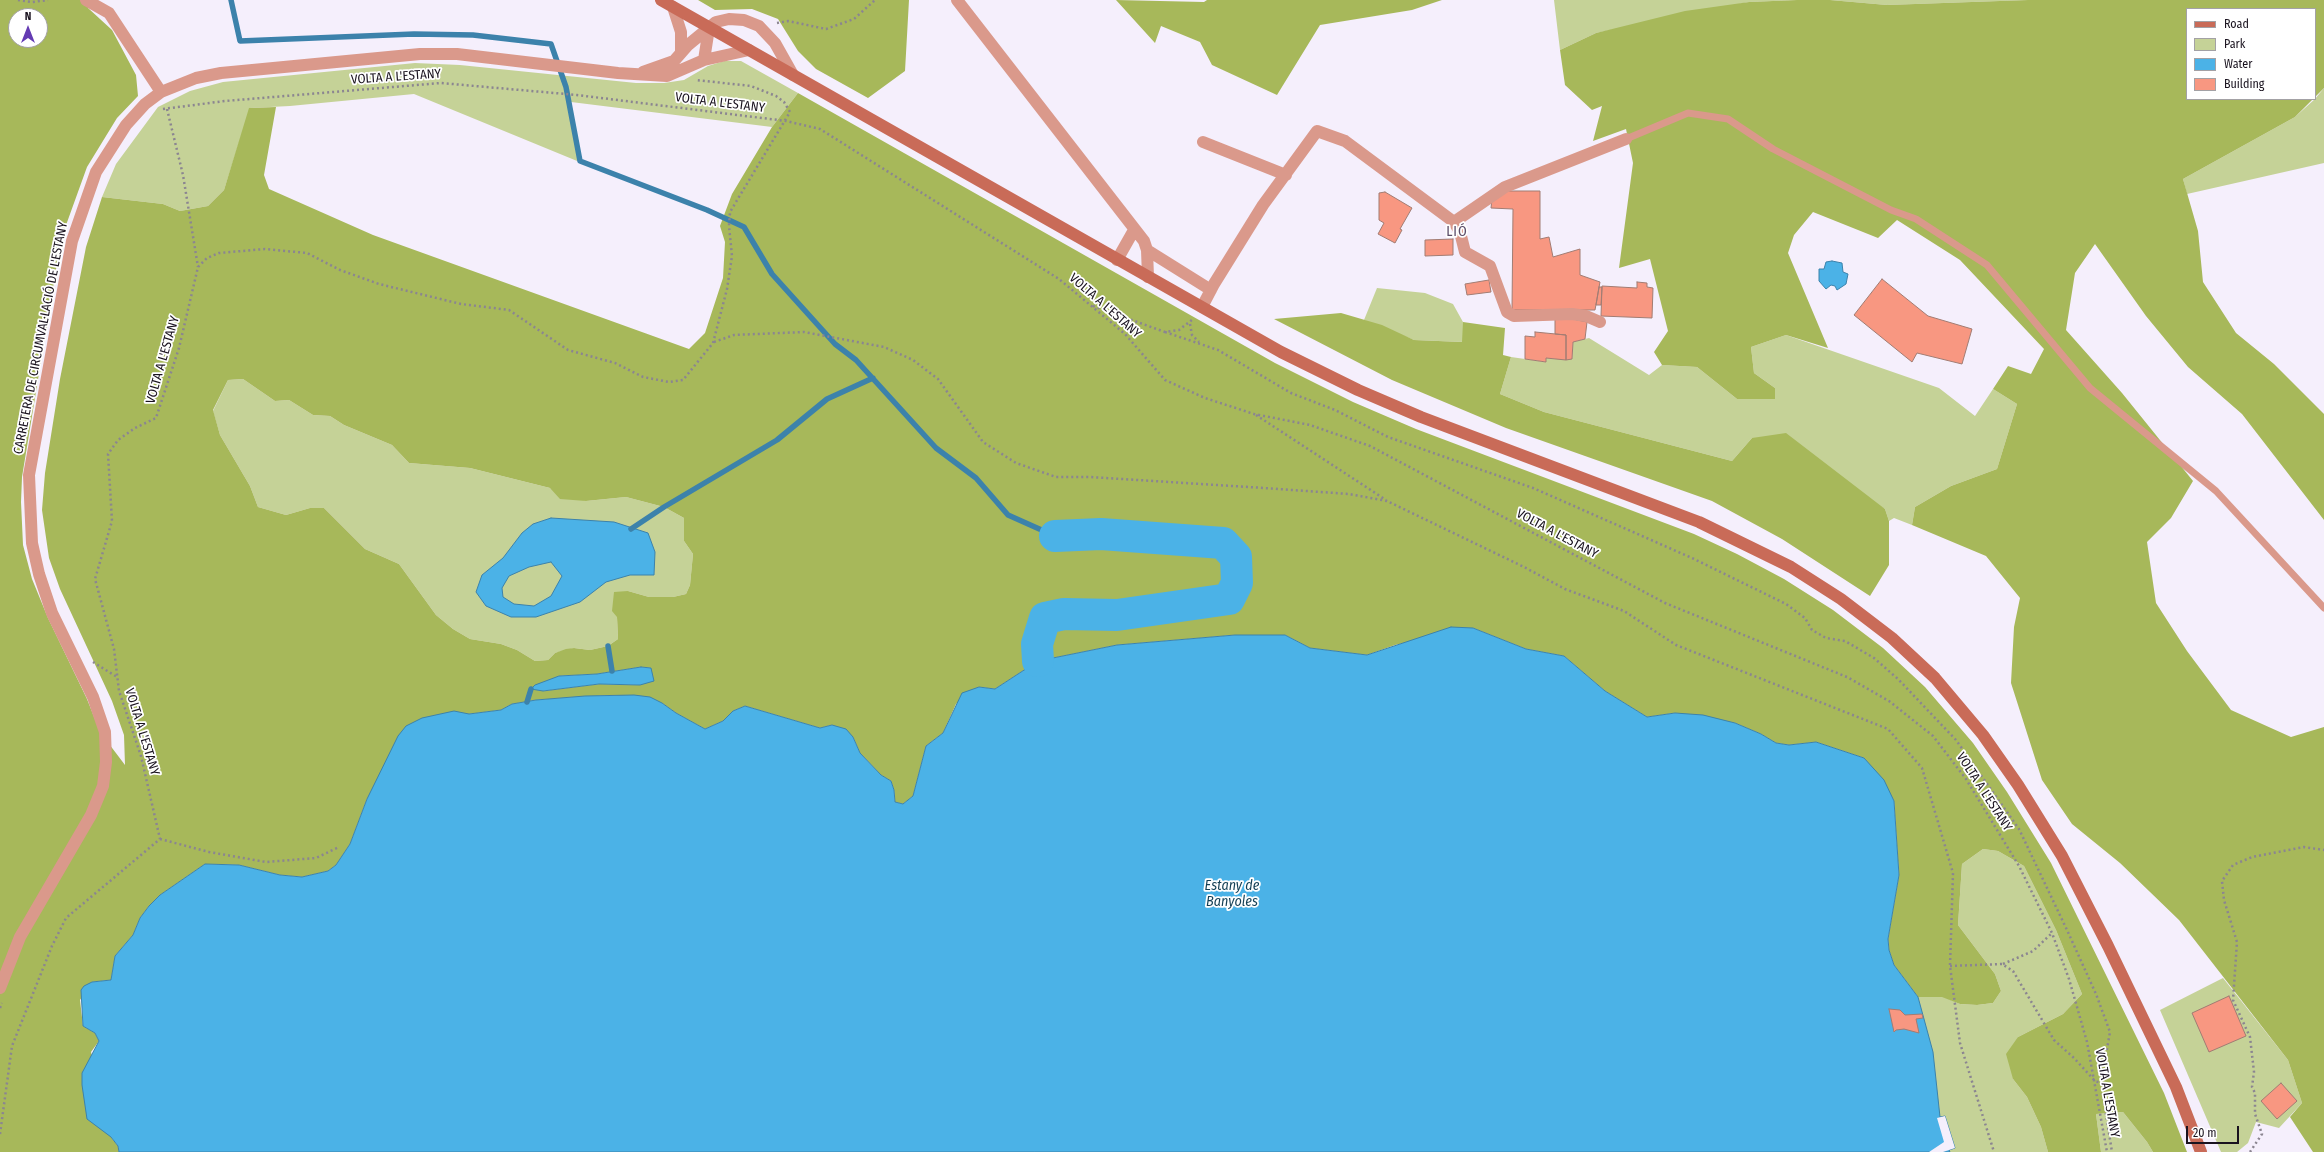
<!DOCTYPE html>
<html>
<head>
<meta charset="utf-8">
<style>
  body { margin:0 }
  #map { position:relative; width:2324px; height:1152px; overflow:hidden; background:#f5effc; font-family:"Fira Sans Condensed",sans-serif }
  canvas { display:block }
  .legend { position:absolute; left:2186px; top:8px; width:130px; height:92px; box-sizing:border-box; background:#fff; border:1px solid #a3a1a5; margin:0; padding:5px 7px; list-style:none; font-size:12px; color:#1a131f }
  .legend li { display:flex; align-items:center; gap:8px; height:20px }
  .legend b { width:20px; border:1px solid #a3a1a5 }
  .north { position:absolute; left:8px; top:8px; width:40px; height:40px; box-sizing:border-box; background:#fff; border:1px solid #a3a1a5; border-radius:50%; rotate:0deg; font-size:11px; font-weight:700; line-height:16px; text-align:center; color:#1a131f }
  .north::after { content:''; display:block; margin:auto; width:14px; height:18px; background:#643bb3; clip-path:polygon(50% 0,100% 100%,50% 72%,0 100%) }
  .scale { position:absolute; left:2186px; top:1126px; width:53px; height:18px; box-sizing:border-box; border:2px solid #1a131f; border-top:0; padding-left:5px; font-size:12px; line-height:14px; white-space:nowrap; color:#1a131f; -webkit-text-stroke:3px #fff; paint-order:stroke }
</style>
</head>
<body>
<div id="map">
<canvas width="2324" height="1152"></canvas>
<ul class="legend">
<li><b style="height:5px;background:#c96b58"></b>Road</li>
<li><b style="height:11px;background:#c5d297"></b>Park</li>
<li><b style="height:11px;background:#4bb2e7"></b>Water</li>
<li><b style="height:11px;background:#f89781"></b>Building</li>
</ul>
<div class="north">N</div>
<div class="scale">20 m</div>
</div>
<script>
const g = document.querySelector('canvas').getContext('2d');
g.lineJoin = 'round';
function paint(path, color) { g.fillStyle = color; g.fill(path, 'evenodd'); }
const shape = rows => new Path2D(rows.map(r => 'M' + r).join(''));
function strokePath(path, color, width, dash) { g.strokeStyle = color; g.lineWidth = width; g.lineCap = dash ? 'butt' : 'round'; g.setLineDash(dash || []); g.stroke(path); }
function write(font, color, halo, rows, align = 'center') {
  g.font = font + ' "Fira Sans Condensed",sans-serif'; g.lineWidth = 3.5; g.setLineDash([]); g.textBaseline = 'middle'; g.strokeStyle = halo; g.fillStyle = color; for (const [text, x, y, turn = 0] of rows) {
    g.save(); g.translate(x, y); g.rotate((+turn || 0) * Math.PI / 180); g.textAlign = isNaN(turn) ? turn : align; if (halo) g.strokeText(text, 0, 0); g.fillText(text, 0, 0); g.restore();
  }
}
paint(shape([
  [1554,0,1797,0,1749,2,1596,33,1560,50],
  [1830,0,2028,0,1887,5],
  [724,61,741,61,798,93,772,127,571,102,582,163,414,94,290,106,250,108,224,190,208,206,180,211,163,204,102,197,116,164,158,107,190,91,223,82,415,63,460,65,636,83,664,83,684,80,708,66],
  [2324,88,2324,163,2187,194,2183,179,2295,117,2315,99],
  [1377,288,1425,293,1453,304,1463,322,1463,342,1414,340,1364,320],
  [1786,335,1939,388,1975,416,1993,389,2017,404,1997,469,1951,486,1915,507,1912,525,1894,518,1889,521,1885,509,1752,438,1732,461,1544,412,1500,394,1511,357,1546,362,1546,358,1572,359,1573,342,1589,338,1649,375,1662,365,1697,367,1737,399,1775,399,1775,388,1754,373,1751,347],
  [243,379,275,401,289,400,313,415,330,416,344,425,392,445,409,463,470,468,550,488,586,501,626,497,664,507,684,518,684,541,693,554,690,585,686,594,673,597,649,597,628,591,617,617,618,639,608,646,590,650,574,648,555,653,548,660,535,661,517,650,501,644,470,639,453,629,436,615,399,564,365,549,324,508,310,508,286,515,258,507,250,486,220,435,213,411,228,380],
  [1983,849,1998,851,2024,866,2056,930,2082,994,2063,1014,2018,1037,2013,1079,2027,1097,2041,1127,2048,1152,1943,1152,1918,997,1942,996,1960,1004,1977,1005,1993,1003,2001,991,1995,974,1958,925,1962,864],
  [2223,978,2288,1060,2302,1103,2279,1128,2256,1122,2248,1143,2237,1152,2221,1152,2160,1010],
  [2123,1112,2147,1142,2153,1152,2101,1152,2096,1114]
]), '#c5d297');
paint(shape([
  [0,0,91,0,88,8,112,30,136,75,138,96,117,118,87,167,61,239,22,477,21,502,23,545,32,579,48,618,87,699,100,732,125,765,124,735,112,701,60,589,49,558,42,510,45,473,60,379,86,247,102,197,163,204,180,211,208,206,224,190,249,108,276,107,264,175,269,189,373,235,689,349,705,333,723,278,725,242,720,226,732,194,772,127,798,93,1275,363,1353,402,1416,429,1694,534,1737,554,1784,579,1833,610,1883,648,1925,687,1973,743,2007,792,2051,863,2164,1093,2187,1152,2153,1152,2147,1142,2123,1112,2096,1114,2101,1152,2048,1152,2041,1127,2027,1097,2013,1079,2006,1054,2018,1037,2063,1014,2082,994,2056,930,2024,866,1998,851,1983,849,1962,864,1958,925,1995,974,2001,991,1993,1003,1977,1005,1960,1004,1942,997,1918,997,1894,965,1889,950,1888,939,1899,875,1894,801,1864,758,1816,742,1789,745,1776,743,1761,734,1735,723,1675,713,1647,717,1605,691,1564,656,1526,649,1473,628,1395,645,1367,655,1310,648,1285,635,1235,635,1117,645,1038,661,995,689,979,687,956,704,943,733,926,746,913,796,903,804,895,802,894,790,891,781,881,775,860,753,853,737,832,725,820,728,745,706,733,711,723,721,705,729,676,713,662,703,613,695,536,700,512,704,501,710,469,714,367,799,350,844,336,865,328,871,302,877,280,875,239,865,205,864,160,895,149,906,140,918,133,935,115,956,111,980,92,982,80,1000,83,1026,95,1033,99,1041,91,1052,111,1137,118,1146,119,1152,0,1152],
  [16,16,40,16,40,40,16,40],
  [243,379,275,401,289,400,313,415,330,416,344,425,392,445,409,463,470,468,550,488,560,499,586,501,626,497,664,507,684,518,684,541,693,554,690,585,686,594,673,597,649,597,628,591,614,592,612,611,617,617,618,639,608,646,590,650,574,648,566,649,555,653,548,660,535,661,517,650,501,644,470,639,453,629,436,615,399,564,365,549,324,508,310,508,286,515,258,507,250,486,220,435,213,410,228,380],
  [641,667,651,668,640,685,599,684,543,691,559,676,597,674],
  [698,0,909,0,905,71,868,98,816,69,798,51,778,19,752,9,715,10],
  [1116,0,1204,2,1207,0,1442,0,1412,10,1320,25,1277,95,1212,65,1200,42,1161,26,1155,43],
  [1797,0,1830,0,1887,5,2028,0,2324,0,2324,88,2315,97,2315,9,2187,9,2187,99,2313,99,2295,117,2183,179,2198,231,2203,282,2236,333,2274,364,2324,414,2324,520,2242,414,2188,367,2146,316,2095,244,2075,273,2066,330,2122,393,2193,481,2171,518,2147,542,2156,603,2187,651,2231,710,2291,737,2324,727,2324,1152,2313,1152,2290,1117,2302,1103,2288,1060,2179,920,2120,863,2072,824,2042,780,2011,683,2014,627,2020,598,1986,556,1912,525,1915,507,1951,486,1997,469,2017,404,1993,389,2008,366,2031,374,2044,349,1960,260,1897,220,1878,238,1813,212,1794,235,1788,253,1828,348,1786,335,1751,347,1754,373,1775,388,1775,399,1737,399,1697,367,1662,365,1654,352,1668,331,1650,259,1619,268,1633,163,1626,129,1593,141,1602,106,1592,110,1565,85,1560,50,1596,33,1685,11,1749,2],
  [1341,313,1382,325,1414,340,1462,342,1463,322,1505,328,1503,355,1511,357,1500,394,1544,412,1732,461,1752,438,1786,433,1885,509,1889,521,1889,565,1870,596,1782,539,1712,501,1506,428,1392,380,1274,319]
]), '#a7b85a');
const water = shape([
  [1832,261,1842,263,1843,272,1848,274,1846,284,1837,290,1835,286,1831,285,1826,289,1819,281,1819,269,1824,269,1826,262,1832,261],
  [551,518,614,522,648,533,655,552,654,575,630,575,606,582,580,602,536,617,511,617,486,606,476,592,482,575,503,558,522,533,533,524,551,518],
  [551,562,562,576,551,596,534,606,514,604,503,597,502,588,509,576,529,567,551,562],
  [1451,627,1473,628,1526,649,1564,656,1605,691,1647,717,1675,713,1703,715,1735,723,1761,734,1776,743,1789,745,1816,742,1864,758,1884,780,1894,801,1899,875,1888,939,1889,950,1894,965,1918,997,1933,1052,1940,1117,1945,1116,1955,1148,1949,1150,1950,1152,119,1152,118,1146,111,1137,87,1119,82,1085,82,1073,99,1041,95,1033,83,1026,81,990,84,986,92,982,111,980,115,956,133,935,140,918,149,906,160,895,205,864,239,865,280,875,302,877,328,871,336,865,350,844,367,799,398,736,406,726,422,718,454,711,469,714,501,710,512,704,536,700,585,696,634,695,650,697,662,703,676,713,705,729,723,721,733,711,745,706,820,728,832,725,846,729,853,737,860,753,881,775,891,781,894,790,895,802,903,804,913,796,926,746,943,733,962,693,979,687,995,689,1038,661,1117,645,1235,635,1285,635,1310,648,1367,655,1451,627],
  [641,667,651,668,654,681,640,685,599,684,543,691,531,689,535,685,559,676,597,674,641,667]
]);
paint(water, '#4bb2e7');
strokePath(water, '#3c82ab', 1);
paint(shape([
  [1945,1116,1955,1148,1943,1152,1929,1152,1944,1142,1937,1118]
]), '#f5effc');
strokePath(shape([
  [231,0,240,41,414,34,473,35,551,44,566,87,580,161,707,210,744,227,772,274,835,344,856,360,936,448,976,478,1008,515,1055,536],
  [631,529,664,507,777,440,827,399,873,378],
  [608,646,612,671],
  [527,702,531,689]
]), '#3c82ab', 5.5);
strokePath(shape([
  [1038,661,1037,644,1045,618,1064,614,1117,615,1229,599,1237,583,1236,557,1223,543,1101,534,1055,536]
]), '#4bb2e7', 32);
const building = shape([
  [1504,191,1540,191,1540,239,1549,237,1553,257,1580,249,1580,275,1600,282,1595,310,1512,310,1513,209,1491,208,1492,199,1504,191],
  [1385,192,1412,208,1400,229,1402,230,1395,243,1378,234,1384,223,1379,220,1379,193,1385,192],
  [1453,239,1453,255,1425,256,1425,240,1453,239],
  [1882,279,1928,316,1972,329,1962,364,1917,353,1912,362,1854,315,1882,279],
  [1489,280,1491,292,1467,295,1465,284,1489,280],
  [1637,282,1647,283,1647,287,1653,288,1652,318,1601,316,1602,286,1637,288,1637,282],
  [1599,287,1602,287,1601,305,1596,305,1599,287],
  [1555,318,1573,319,1587,322,1585,339,1573,342,1572,359,1566,360,1566,335,1555,334,1555,318],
  [1535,332,1566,335,1566,360,1546,358,1546,362,1525,359,1525,336,1535,337,1535,332],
  [2229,996,2246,1036,2209,1052,2192,1013,2229,996],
  [1889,1009,1900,1010,1905,1015,1922,1014,1923,1018,1916,1019,1919,1033,1904,1029,1896,1030,1894,1032,1889,1009],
  [2281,1083,2297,1101,2277,1119,2261,1101,2281,1083]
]);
paint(building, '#f89781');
strokePath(building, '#a17c73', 1);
strokePath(shape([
  [18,0,32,2,48,0],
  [777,23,788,21,826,29,854,19,875,0],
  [163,109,225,101,441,83,577,95,786,121,820,129,1059,279,1125,334,1165,380,1205,398,1254,414,1310,425,1370,446,1665,603,1847,677,1889,701,1933,736,1966,779,2019,866,2052,933,2069,979,2087,1042,2107,1152],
  [167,109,183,175,198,267],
  [1093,306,1165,332,1179,330,1193,319],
  [1190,324,1192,335,1199,342],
  [1165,332,1218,350,1291,393,1335,410,1388,437,1533,488,1692,558,1786,604,1805,618,1812,630,1826,638,1845,641,1874,658,1898,679,1956,740,2019,829,2067,930,2096,994,2110,1032,2101,1083],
  [714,342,734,335,804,332,884,347,913,360,938,379,983,442,1016,463,1056,477,1090,477,1264,488,1349,494,1387,501,1524,567,1565,589,1624,611,1676,645,1888,729,1922,768,1953,873,1950,966,1960,1043,1994,1152],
  [1256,415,1386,500],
  [93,662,117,677],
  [160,839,209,852,266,862,316,858,339,847],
  [2003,964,2033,951,2052,933],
  [1950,966,2002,964,2013,971,2054,1040,2074,1058,2095,1081,2101,1083,2112,1152],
  [0,1008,2,1003],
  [0,1134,12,1046,52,946,66,918,160,839,141,756,119,691,114,649,95,579,112,521,108,454,118,440,135,428,156,418,179,348,198,267,207,258,219,253,265,249,307,253,340,270,379,284,461,304,509,310,568,350,615,363,643,377,669,382,683,380,713,343,727,289,732,256,729,226,730,212,790,112,784,102,776,96,751,86,696,80],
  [2250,1152,2262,1134,2255,1114,2255,1093,2252,1087,2254,1072,2250,1037,2233,1000,2237,942,2224,900,2222,881,2233,865,2252,857,2304,847,2324,850]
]), '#8b8591', 2.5, [2, 3]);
strokePath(shape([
  [1626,139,1688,113,1728,119,1773,149,1891,210,1916,219,1987,265,2090,388,2216,491,2324,608]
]), '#da998b', 7);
strokePath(shape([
  [86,0,109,13,161,92],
  [957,0,1144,241,1147,250,1148,277],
  [673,7,681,32,681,53],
  [704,60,709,28],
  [643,72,674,61,688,45,716,22,729,19,744,20,759,26,775,43,793,75],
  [1203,142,1286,175],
  [1454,222,1505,187,1626,139],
  [1147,250,1211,290],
  [1117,260,1134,230],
  [1202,307,1214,284,1263,205,1317,131,1345,141,1454,222,1460,232,1465,252,1490,266,1507,312,1514,316,1572,314,1586,316,1600,322],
  [0,988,20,937,91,815,103,786,106,762,105,732,93,697,52,613,39,574,32,543,29,475,72,241,96,172,126,125,145,104,161,92,196,78,221,73,420,54,457,54,618,73,667,76,704,60,749,50]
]), '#da998b', 12);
strokePath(shape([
  [661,0,1281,352,1358,390,1421,417,1699,522,1791,567,1841,599,1892,638,1935,678,1983,735,2018,785,2062,856,2108,946,2176,1087,2201,1152]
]), '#c96b58', 12);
write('13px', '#1a131f', '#fff', [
  ["VOLTA A L'ESTANY",396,77,-4],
  ["VOLTA A L'ESTANY",720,103,7],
  ["VOLTA A L'ESTANY",1105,306,41],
  ["CARRETERA DE CIRCUMVAL·LACIÓ DE L'ESTANY",41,338,-79],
  ["VOLTA A L'ESTANY",163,360,-74],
  ["VOLTA A L'ESTANY",1557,534,28],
  ["VOLTA A L'ESTANY",142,732,73],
  ["VOLTA A L'ESTANY",1984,792,57],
  ["VOLTA A L'ESTANY",2107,1093,80]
]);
g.letterSpacing = '1px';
write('14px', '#5b4c68', '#fff', [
  ["LIÓ",1457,232]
]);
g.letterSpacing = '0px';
write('italic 14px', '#133f55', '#fff', [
  ["Estany de",1232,886],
  ["Banyoles",1232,902]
]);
</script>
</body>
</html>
